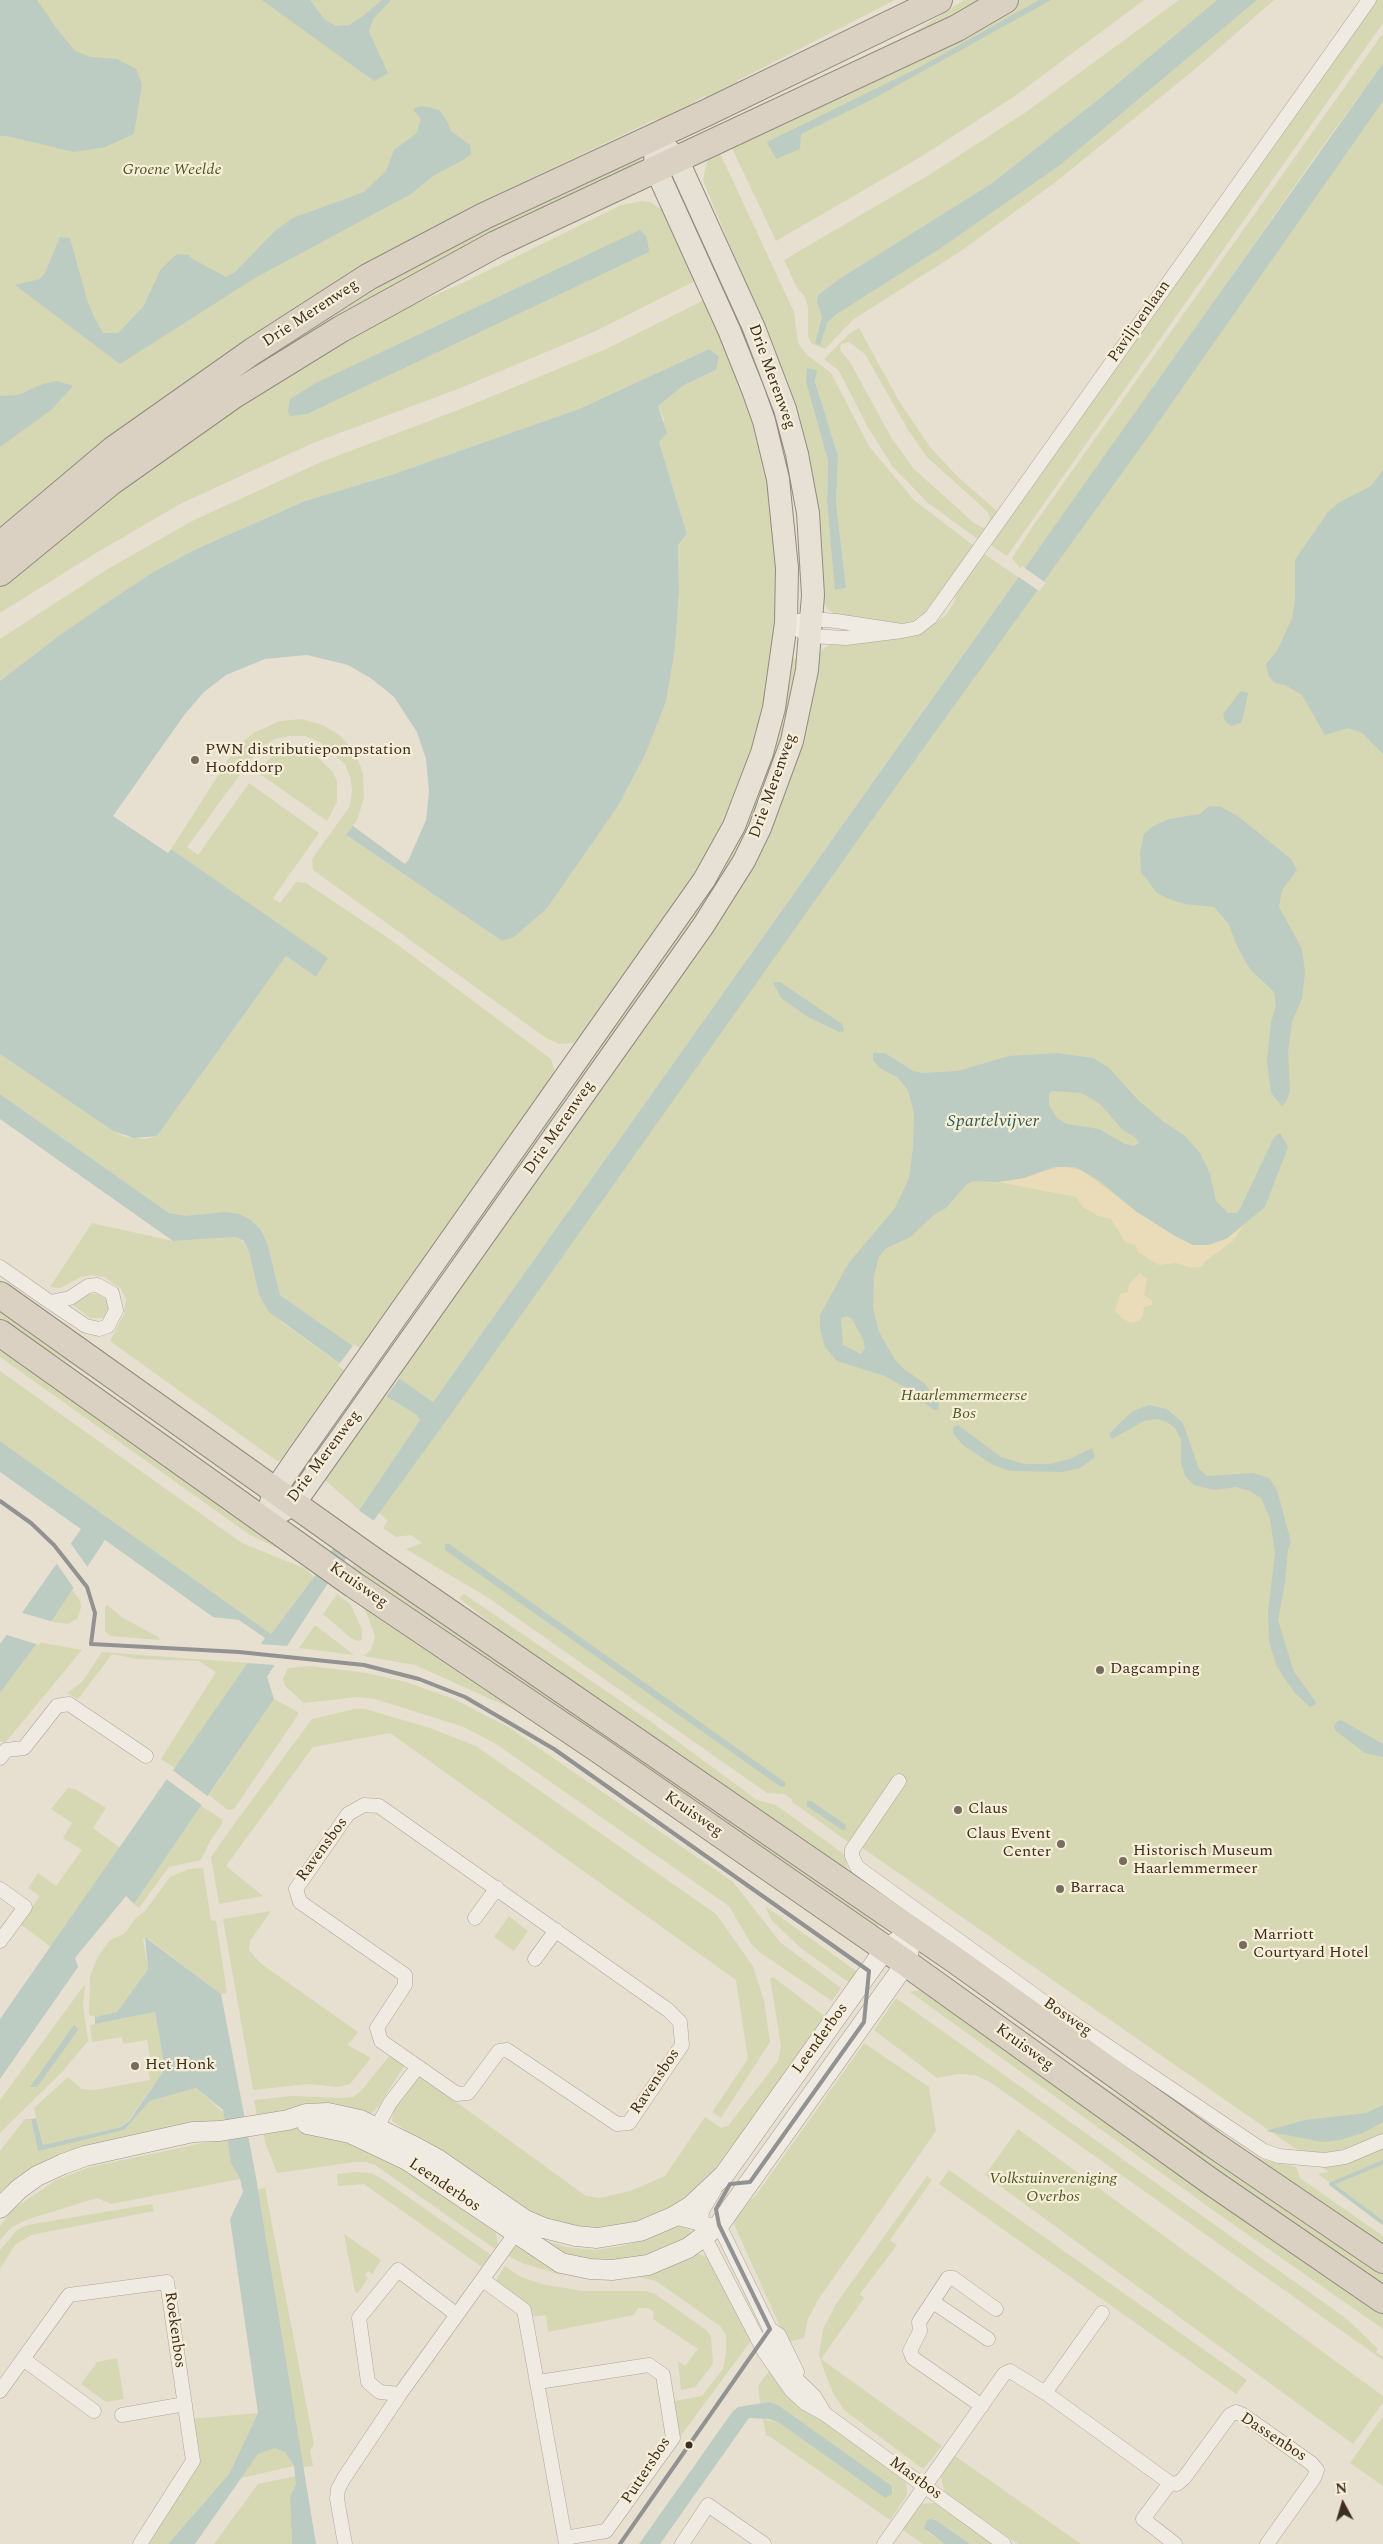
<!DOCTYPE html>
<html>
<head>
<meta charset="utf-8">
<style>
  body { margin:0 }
  #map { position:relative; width:1383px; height:2544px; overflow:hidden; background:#e7e0d1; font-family:Spectral,serif }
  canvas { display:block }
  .north { position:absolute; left:1318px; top:2479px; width:50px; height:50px; -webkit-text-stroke:4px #f7eed8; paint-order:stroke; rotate:354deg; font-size:14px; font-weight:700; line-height:20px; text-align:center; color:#3d2e20 }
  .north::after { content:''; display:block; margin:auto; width:18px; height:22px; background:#3d2e20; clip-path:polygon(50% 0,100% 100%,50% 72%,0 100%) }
</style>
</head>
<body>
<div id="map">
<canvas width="1383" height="2544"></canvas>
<div class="north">N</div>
</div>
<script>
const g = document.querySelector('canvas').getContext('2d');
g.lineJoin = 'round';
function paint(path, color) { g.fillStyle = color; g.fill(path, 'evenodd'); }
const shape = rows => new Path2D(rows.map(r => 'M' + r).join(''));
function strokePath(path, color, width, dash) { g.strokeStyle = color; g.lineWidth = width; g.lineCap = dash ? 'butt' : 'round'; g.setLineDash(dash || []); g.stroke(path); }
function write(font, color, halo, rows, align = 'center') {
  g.font = font + ' Spectral,serif'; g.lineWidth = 4.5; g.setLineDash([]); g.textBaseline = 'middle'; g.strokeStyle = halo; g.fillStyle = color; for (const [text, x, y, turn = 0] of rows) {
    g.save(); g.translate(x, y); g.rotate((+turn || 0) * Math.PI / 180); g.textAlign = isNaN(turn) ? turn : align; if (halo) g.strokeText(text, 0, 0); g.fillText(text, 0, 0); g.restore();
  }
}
paint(shape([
  [0,0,895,0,737,81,737,88,708,101,705,96,695,101,698,108,663,124,656,119,470,207,429,231,0,538],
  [964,0,987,0,882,53],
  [1020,0,1144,0,1015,96,919,158,776,241,730,144,987,20],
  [1179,0,1217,0,1100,98,992,183,839,279,818,295,817,302,822,317,815,343,827,323,837,314,941,248,1059,166,1257,0,1274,0,1194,70,1053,184,961,251,854,319,825,349,811,343,808,337,808,307,804,295,798,290,784,260,929,175,1026,112],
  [1376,0,1383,0,1383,23,1007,556,1002,553,991,545,994,538],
  [1383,33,1383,63,1312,161,1106,456,1022,571,1012,558,1033,526],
  [1383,97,1383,2221,1318,2174,1329,2172,851,1840,848,1842,791,1801,793,1800,784,1794,767,1793,487,1597,406,1549,422,1543,411,1535,396,1537,383,1528,388,1520,375,1510],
  [719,151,794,312,798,343,806,354,831,373,869,446,914,500,974,546,925,612,912,621,893,625,837,616,827,609,821,597,744,280,703,180,708,159],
  [816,370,815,380,838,456,836,502,846,588,836,590,827,502,828,461,806,382],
  [632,159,642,161,475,250,0,555,219,382,394,275,510,211],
  [642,201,650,202,663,210,699,279,596,331,458,389,313,443,182,503,96,553,0,613,0,586,60,534,170,449,364,327,467,281,621,205],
  [647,237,648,252,299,416],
  [708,298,766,450,782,608,760,737,730,814,698,879,588,1034,573,1043,559,1044,546,1038,313,870,312,859,350,806,352,789,350,777,345,764,320,742,305,736,289,736,275,739,259,749,187,847,198,855,249,783,319,833,273,898,280,903,296,882,306,883,394,942,551,1059,555,1072,553,1086,364,1354,280,1295,268,1245,261,1230,169,1213,0,1094,0,1054,113,1131,125,1137,145,1139,157,1136,286,956,316,977,327,958,171,849,237,746,255,732,280,721,302,719,323,725,341,736,355,753,363,773,364,797,358,818,347,836,502,941,584,854,618,806,645,755,675,648,679,591,678,545,687,534,659,442,664,420,658,406,684,385,716,370,709,349,579,409,391,475,305,501,194,550,155,571,117,596,61,634,0,681,0,639,106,570,192,521,321,462,466,407,604,350],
  [859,328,899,401,930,447,958,477,998,512,979,540,928,503,893,467,867,426,839,371,824,359,849,334],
  [849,342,865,354,908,430,927,457,988,512,990,519,984,528,974,523,913,468,891,437,850,362,840,350,841,344],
  [983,553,1018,577,433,1402,395,1376,727,902,815,659,822,650,833,643,903,637,924,632,946,615,954,603,956,594],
  [790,658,801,660,784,745,740,854,601,1059,571,1091,450,1265,470,1228,690,915],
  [291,750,302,750,314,754,333,772,337,781,337,802,327,821,257,772,273,755],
  [92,1223,173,1241,235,1237,244,1242,249,1252,259,1295,279,1320,351,1372,290,1458,277,1461,110,1341,124,1314,126,1299,121,1289,115,1285,105,1277,91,1275,81,1277,60,1288,50,1287],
  [90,1294,98,1294,108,1301,108,1313,104,1318,90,1318,72,1304],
  [0,1304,112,1390,0,1320],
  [0,1343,284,1551,250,1535,0,1357],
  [0,1371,242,1543,306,1569,314,1577,271,1634,0,1441],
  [382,1394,417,1415,420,1420,359,1510,325,1480],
  [360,1556,873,1919,878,1924,880,1931,348,1573],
  [72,1590,80,1600,81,1607,78,1618,68,1624,51,1622],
  [355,1593,555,1734,513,1709,415,1665,363,1656,371,1650,375,1637,368,1616],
  [337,1594,350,1604,362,1629,362,1640,357,1641,351,1638,323,1614],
  [464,1594,647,1719,757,1800,776,1805,845,1855,849,1877,523,1649,459,1598],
  [107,1605,123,1618,158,1637,160,1640,110,1636,105,1631,105,1607],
  [315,1625,354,1655,299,1648],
  [38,1642,82,1650,5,1743,0,1741,0,1693],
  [102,1652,249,1663,175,1768,161,1759,216,1672,199,1661,136,1659,112,1654,78,1699,67,1693,82,1682],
  [310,1666,366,1673,406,1682,454,1699,510,1728,733,1882,781,1943,841,1988,832,2001,762,1954,751,1944,729,1906,496,1744,464,1727,375,1699,357,1697,304,1703,285,1686,283,1679,288,1668],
  [274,1699,298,1712,298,1715,234,1809,228,1810,209,1795],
  [355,1709,365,1709,430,1728,476,1746,716,1914,753,1966,764,2001,770,2042,721,2118,712,2112,748,2059,736,1980,390,1733,313,1747,226,1866,263,1896,219,1904,211,1857,232,1827,312,1719],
  [68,1788,75,1789,106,1808,93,1828,120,1848,51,1947,20,1924,40,1896,28,1888,38,1873,56,1886,82,1850,63,1838,72,1823,51,1809],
  [201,1806,222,1819,222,1824,210,1841,201,1860,169,1867,139,1908,134,1904],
  [203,1868,211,1920,216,1921,227,1993,221,1994,149,1939,143,1939,148,1969,117,2012,95,2017,89,2015,90,1976,98,1956,110,1940,124,1934,136,1918,145,1911,170,1877,189,1869],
  [765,1906,859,1973,851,1984,802,1949,772,1921],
  [271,1911,250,1941,249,1950,260,1963,358,2032,348,2045,371,2058,350,2084,338,2087,309,2084,253,2090,223,1919],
  [509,1916,528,1931,514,1951,494,1937],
  [773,1977,827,2018,723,2160,692,2198,650,2220,590,2232,521,2213,392,2121,393,2111,419,2075,586,2196,600,2198,630,2191,665,2176,705,2117,721,2128,728,2126,778,2061,781,2046,770,1978],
  [85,1984,83,2006,88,2041,63,2071,0,2133,0,2100],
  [919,1990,930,1994,1383,2311,1383,2329,1217,2213,910,1992],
  [896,1998,1347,2319,1378,2349,1376,2352,1383,2357,1383,2360,990,2082,975,2075,958,2074,937,2078,874,2030],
  [155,2012,165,2069,128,2121,121,2127,43,2145,34,2108,68,2077,82,2089,94,2090,150,2080,147,2065,151,2063,147,2040,123,2044,122,2037,92,2042,90,2025],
  [864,2043,929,2087,936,2131,818,2300,808,2319,804,2338,787,2342,734,2224,736,2213,756,2195],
  [390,2055,405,2065,378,2107,368,2116,257,2116,254,2100,292,2096,341,2098,353,2097,361,2091],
  [1060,2059,1267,2190,1383,2268,1383,2288],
  [196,2088,223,2112,225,2120,167,2132,0,2201,0,2151,25,2119,31,2119,38,2150,124,2130,150,2101],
  [274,2128,303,2128,370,2145,496,2233,498,2245,495,2249,375,2165,366,2162,355,2162,277,2173,265,2142,263,2129],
  [1018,2129,1383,2396,1383,2403,1353,2444,985,2175],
  [222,2139,227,2139,235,2171,240,2179,111,2204,97,2198,29,2219,12,2227,0,2240,0,2226,12,2210,56,2180,90,2167],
  [1250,2156,1296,2167,1300,2178,1383,2236,1383,2249],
  [949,2170,1247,2380,1236,2394,939,2184],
  [356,2172,371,2173,384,2180,491,2255,482,2267,364,2184,338,2186,337,2174],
  [927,2176,932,2180,890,2240,897,2245,860,2294,864,2298,821,2359,942,2446,923,2469,844,2410,833,2393,825,2373,819,2355,823,2329,836,2304],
  [265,2188,314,2445,310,2450,313,2466,303,2467,258,2189],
  [152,2204,154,2211,31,2235,15,2245,0,2269,0,2250,17,2230,27,2225],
  [678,2225,690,2230,692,2236,647,2257,620,2263,562,2256,539,2239,567,2247,594,2250,622,2246,646,2240],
  [344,2234,381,2260,372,2274,368,2271,365,2276,368,2278,358,2293,355,2292],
  [514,2246,520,2247,581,2276,558,2274,522,2263,507,2255],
  [697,2253,711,2259,753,2338,677,2441,670,2402,702,2396,723,2369,726,2353,726,2335,720,2326,656,2281,632,2275,667,2267,694,2257],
  [505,2266,519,2276,541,2284,583,2291,646,2291,655,2294,705,2329,711,2336,713,2364,695,2387,681,2390,678,2361,685,2366,698,2349,653,2319,654,2312,648,2308,638,2308,634,2315,548,2332,546,2315,530,2317,495,2282],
  [117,2358,124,2399,106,2402,81,2384,97,2362],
  [770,2370,834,2429,906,2482,907,2495,890,2520,769,2436,766,2436,763,2419,778,2422,885,2498,893,2491,892,2486,778,2405,769,2402,760,2403,758,2386],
  [258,2413,229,2474,168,2544,145,2544,196,2468,190,2419],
  [1383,2416,1383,2486,1350,2463],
  [279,2448,285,2451,294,2466,241,2478,258,2454,269,2449],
  [952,2454,1081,2544,1018,2544,945,2494,940,2474],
  [296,2476,296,2484,290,2497,292,2544,214,2544,258,2484],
  [934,2503,993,2544,970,2544,935,2519,931,2519,927,2532,944,2544,923,2544,900,2528,913,2509,921,2504]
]), '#d6d7b3');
paint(shape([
  [1062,1166,1082,1170,1137,1212,1193,1245,1226,1239,1244,1225,1233,1241,1208,1259,1201,1267,1191,1268,1176,1263,1159,1265,1138,1252,1135,1245,1125,1242,1111,1219,1098,1216,1083,1207,1076,1197,998,1182,1018,1179],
  [1140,1273,1147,1279,1144,1295,1152,1300,1152,1305,1144,1307,1143,1316,1139,1321,1131,1323,1121,1318,1115,1311,1120,1294,1128,1292,1129,1284]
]), '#eadcb9');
paint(shape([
  [0,0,37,0,57,29,75,51,91,57,117,59,136,69,142,84,134,134,105,147,74,152,7,136,0,136],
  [262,0,310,0,325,20,336,26,349,25,363,16,382,0,391,0,373,19,369,32,388,73,374,81],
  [1039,0,1051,0,871,100,801,134,800,149,776,159,767,142,922,66],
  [1217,0,1257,0,1059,166,941,248,837,314,827,323,820,345,815,343,822,317,817,302,818,295,839,279,992,183,1100,98],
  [1383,63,1383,101,1148,437,889,796,451,1414,326,1586,267,1677,274,1699,134,1904,126,1896,75,1958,78,1967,0,2079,0,2019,265,1638,239,1620,213,1617,105,1540,38,1642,0,1693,0,1644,81,1529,0,1472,0,1441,271,1634,314,1577,420,1420,417,1415,382,1394,269,1312,259,1295,249,1252,244,1241,235,1237,173,1241,0,1119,0,1094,169,1213,186,1216,225,1212,239,1214,251,1220,261,1230,268,1245,280,1295,433,1402],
  [422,106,439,110,447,121,451,131,470,145,471,154,463,160,433,176,411,194,255,278,120,364,15,285,40,279,45,273,60,237,70,238,87,300,95,319,103,333,118,333,143,307,161,269,177,254,190,255,189,257,226,277,234,273,276,230,293,218,364,192,386,171,394,150,417,133,421,119,413,109],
  [640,230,647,237,649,252,307,414,290,416,288,411,290,399,316,383],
  [709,349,719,357,716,370,684,385,658,406,667,433,659,442,687,534,678,545,679,591,675,648,666,701,645,755,618,806,547,908,514,937,502,941,346,835,353,826,405,864,409,859,426,820,429,792,426,759,417,732,394,697,372,679,348,665,307,655,265,659,226,675,204,692,185,714,113,816,168,853,171,849,328,958,316,977,286,956,157,1136,134,1138,113,1131,0,1054,0,681,61,634,117,596,155,571,194,550,305,501,391,475,579,409],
  [807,368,817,370,815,381,838,456,836,502,846,588,835,590,827,502,828,461,806,382],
  [57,381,73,386,51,410,0,447,0,396,18,395,43,384],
  [1383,470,1383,754,1362,733,1348,728,1325,735,1302,695,1285,685,1275,683,1269,677,1266,664,1277,651,1292,618,1295,599,1295,560,1328,512,1340,502,1371,486],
  [1241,691,1248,693,1243,718,1241,723,1231,726,1225,721,1223,714],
  [1209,806,1221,807,1239,817,1291,859,1297,870,1282,890,1279,907,1302,949,1305,972,1302,998,1292,1022,1288,1052,1290,1091,1286,1102,1282,1106,1271,1093,1267,1062,1271,1022,1276,1006,1274,992,1250,969,1238,948,1228,923,1214,907,1184,904,1167,898,1157,893,1141,872,1140,852,1144,834,1153,826,1169,819,1200,814],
  [773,982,780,982,842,1024,844,1031,839,1032,808,1017,781,998],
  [873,1053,885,1053,913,1071,924,1073,958,1071,1009,1056,1057,1053,1093,1058,1108,1067,1139,1101,1164,1122,1185,1136,1200,1153,1210,1174,1216,1201,1228,1213,1237,1213,1241,1207,1274,1137,1280,1133,1288,1147,1265,1207,1226,1239,1208,1245,1193,1245,1175,1236,1137,1212,1097,1179,1075,1167,1054,1167,1024,1178,998,1182,973,1181,966,1185,946,1208,935,1214,910,1237,885,1249,879,1257,874,1276,873,1308,879,1332,895,1360,905,1370,924,1383,935,1398,939,1405,938,1410,934,1410,906,1388,885,1376,837,1361,825,1347,820,1329,820,1315,848,1264,895,1208,909,1178,913,1148,914,1114,908,1090,898,1078,880,1068,873,1060],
  [1052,1091,1081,1093,1099,1103,1123,1130,1136,1138,1139,1143,1134,1146,1125,1144,1099,1129,1067,1124,1057,1118,1049,1105,1049,1094],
  [847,1316,852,1319,863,1339,865,1348,861,1354,843,1345,841,1318],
  [1149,1405,1167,1409,1183,1423,1199,1469,1207,1476,1253,1473,1269,1478,1277,1490,1291,1542,1288,1550,1285,1582,1278,1620,1294,1672,1316,1702,1315,1705,1310,1707,1294,1692,1277,1667,1269,1642,1268,1612,1275,1553,1270,1519,1261,1498,1250,1491,1236,1487,1214,1490,1194,1485,1185,1476,1181,1463,1181,1439,1175,1428,1167,1422,1158,1419,1144,1421,1112,1439,1109,1434,1118,1425,1133,1411],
  [958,1425,1001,1457,1024,1464,1050,1464,1070,1459,1092,1448,1095,1457,1080,1468,1063,1472,1010,1471,993,1465,963,1445,953,1433,953,1427],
  [445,1544,449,1544,786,1783,785,1786,781,1787,445,1550],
  [1341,1720,1383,1744,1383,1757,1365,1753,1336,1731,1334,1727,1336,1722],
  [807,1801,811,1801,846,1825,845,1830,842,1830,807,1806],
  [145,1937,221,1994,256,2177,316,2544,292,2544,290,2497,296,2484,294,2466,285,2452,275,2448,258,2454,195,2544,168,2544,229,2474,258,2413,230,2219,243,2192,240,2179,231,2163,223,2110,196,2088,150,2101,124,2130,38,2151,31,2119,36,2118,43,2145,121,2127,129,2121,165,2069,155,2012,95,2024,95,2017,117,2012,148,1969],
  [74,2025,78,2030,37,2087,30,2087],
  [1383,2105,1383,2122,1363,2133,1340,2140,1322,2142,1266,2131,1305,2120,1366,2113],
  [769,2402,778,2405,892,2486,892,2494,885,2498,778,2422,769,2419,749,2418,660,2544,639,2544,733,2411,738,2407],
  [931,2519,936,2520,970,2544,944,2544,924,2528,927,2520]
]), '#bcccc2');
paint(shape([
  [1022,566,1046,583,1039,591,1016,575],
  [354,1344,400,1377,385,1398,338,1366],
  [357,1509,374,1521,349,1557,333,1544],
  [69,1541,89,1569,75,1590,55,1561],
  [19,1612,54,1622,39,1645,4,1634],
  [258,1644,289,1646,277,1665,246,1663],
  [171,1769,209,1797,203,1806,165,1778]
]), '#e7e0d1');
strokePath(shape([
  [1383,2162,1331,2184,1383,2223]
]), '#bcccc2', 4);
const street = shape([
  [812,619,836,621,902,631,846,638,810,636,786,623,812,619],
  [902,631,917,628,931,617,1369,0],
  [0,1267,50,1302,86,1326,99,1329,108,1326,116,1310,112,1293,97,1285,88,1286,70,1298,50,1302],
  [0,1758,6,1750,24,1748,57,1706,69,1704,146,1756],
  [899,1781,852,1850,852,1856,857,1867,1069,2020,1264,2151,1279,2156,1325,2160,1345,2157,1383,2141],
  [364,1805,379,1806,668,2010,680,2022,682,2045,629,2123,617,2124,507,2050,499,2051,468,2093,457,2094,381,2041,377,2028,405,1985,405,1975,300,1902,296,1889,348,1814,364,1805],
  [0,1889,25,1907,0,1941],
  [475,1918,497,1888],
  [535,1959,556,1930],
  [372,2136,390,2103,417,2068],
  [714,2191,702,2211,701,2224,704,2236,765,2353,791,2390,805,2403,825,2414,1004,2544],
  [673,2217,701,2224,719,2225,770,2329,769,2341,787,2370,814,2396,825,2414],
  [483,2280,524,2310,566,2544],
  [933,2302,988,2339],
  [770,2329,779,2335,797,2372],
  [23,2359,94,2411],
  [538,2382,649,2365,663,2375,673,2438,606,2531,565,2538],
  [0,2391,69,2295,167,2282,193,2461,140,2544],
  [1045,2393,1102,2313],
  [400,2394,380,2392,368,2382,359,2318,398,2270,456,2314],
  [982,2406,913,2358,910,2351,920,2331,919,2322,948,2278,953,2278,996,2309],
  [122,2415,185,2404],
  [1170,2483,1143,2519,1175,2544],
  [345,2544,337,2499,338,2489,344,2478,400,2394,520,2227],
  [682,2544,708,2505,764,2544],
  [884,2544,1004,2374,1010,2371,1047,2394,1170,2483,1177,2484,1184,2478,1230,2415,1236,2412,1243,2415,1311,2463,1317,2470,1314,2478,1267,2544]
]);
const secondary = shape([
  [307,2124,350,2133,407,2160,561,2263,590,2269,612,2270,648,2265,688,2248,719,2225,906,1963,909,1949],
  [0,2208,19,2189,37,2176,63,2164,85,2156,193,2132,220,2131,288,2120,306,2114,328,2113,360,2120,415,2147,437,2159,525,2220,544,2228,576,2236,597,2238,640,2231,673,2217,691,2206,724,2175,885,1949,913,1932]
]);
const primary = shape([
  [270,1506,275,1490,299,1455,704,880,734,826,762,753,774,708,786,623,787,568,778,479,764,421,753,390,729,330,656,169,655,152],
  [266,1520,294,1504,703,926,744,861,760,828,792,741,807,670,813,595,808,513,797,454,785,409,754,328,677,159,655,136]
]);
const highway = shape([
  [0,545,114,449,253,351,368,277,484,216,708,112,939,0],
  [0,573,111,482,234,395,341,329,496,244,957,28,1005,0],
  [0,1295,370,1558,955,1960,1211,2143,1383,2260],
  [0,1333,354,1585,599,1750,906,1963,1210,2181,1383,2300]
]);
strokePath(street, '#ada599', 15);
strokePath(secondary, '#9c958a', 21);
strokePath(primary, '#928b80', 24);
strokePath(highway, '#928b80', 28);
strokePath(street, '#efebe3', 14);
strokePath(secondary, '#efebe3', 20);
strokePath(primary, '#e6e1d4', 22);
strokePath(highway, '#dad1c2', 26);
strokePath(shape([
  [0,1501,31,1523,54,1545,87,1587,95,1613,91,1644,239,1652,364,1665,419,1679,465,1697,554,1749,869,1971,864,2022,750,2182,730,2184,716,2209,719,2225,770,2329,620,2544]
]), '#929293', 4);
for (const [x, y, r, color] of [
  [195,760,5,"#786c5e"],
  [1100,1670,5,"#786c5e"],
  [958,1810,5,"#786c5e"],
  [1061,1844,5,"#786c5e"],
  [1123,1861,5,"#786c5e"],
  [1060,1889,5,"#786c5e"],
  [1243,1945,5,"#786c5e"],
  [135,2066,5,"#786c5e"],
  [689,2445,4.5,"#3d2e20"]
]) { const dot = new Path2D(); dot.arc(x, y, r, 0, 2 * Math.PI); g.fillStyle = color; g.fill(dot); strokePath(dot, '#f7eed8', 2); }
write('italic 16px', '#4d5a26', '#f7eed8', [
  ["Groene Weelde",172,171],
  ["Haarlemmermeerse",964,1397],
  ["Bos",964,1415],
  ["Volkstuinvereniging",1053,2180],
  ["Overbos",1053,2198]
]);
write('16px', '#3d2e20', '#f7eed8', [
  ["Drie Merenweg",311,314,-33],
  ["Paviljoenlaan",1140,322,-55],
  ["Drie Merenweg",771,377,70],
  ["Drie Merenweg",774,786,-70],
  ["Drie Merenweg",560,1128,-55],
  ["Drie Merenweg",325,1457,-53],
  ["Kruisweg",358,1586,35],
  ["Kruisweg",693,1815,35],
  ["Ravensbos",323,1850,-54],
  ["Bosweg",1067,2018,35],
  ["Leenderbos",821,2039,-54],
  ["Kruisweg",1024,2048,36],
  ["Ravensbos",656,2082,-56],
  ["Leenderbos",444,2186,34],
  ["Roekenbos",174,2330,82],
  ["Dassenbos",1273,2438,33],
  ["Puttersbos",647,2471,-57],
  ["Mastbos",915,2479,36]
]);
write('16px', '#3d2e20', '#f7eed8', [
  ["PWN distributiepompstation",205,751],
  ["Hoofddorp",205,769],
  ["Dagcamping",1110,1670],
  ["Claus",968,1810],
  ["Claus Event",1051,1835,"right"],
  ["Center",1051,1853,"right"],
  ["Historisch Museum",1133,1852],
  ["Haarlemmermeer",1133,1870],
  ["Barraca",1070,1889],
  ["Marriott",1253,1936],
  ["Courtyard Hotel",1253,1954],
  ["Het Honk",145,2066]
], 'left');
write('italic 18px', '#2f5d5a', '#f7eed8', [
  ["Spartelvijver",993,1122]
]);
</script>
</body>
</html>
